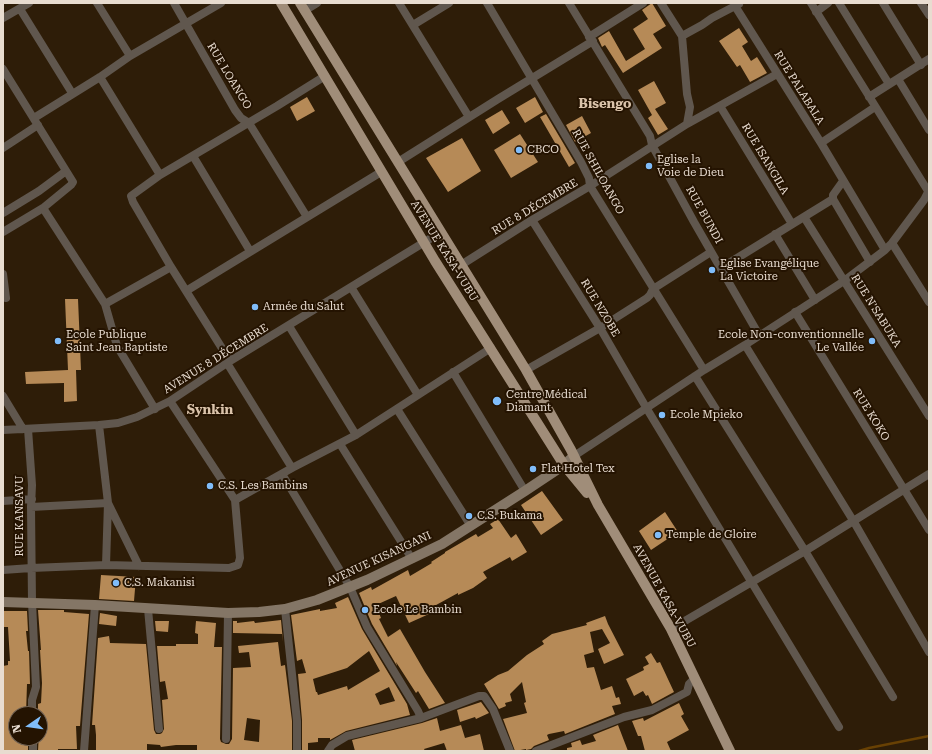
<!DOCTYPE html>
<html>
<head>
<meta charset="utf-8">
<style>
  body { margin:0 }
  #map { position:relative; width:932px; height:754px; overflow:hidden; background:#2e1d08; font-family:"Roboto Serif",serif }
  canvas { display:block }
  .frame { position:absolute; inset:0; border:4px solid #e8dcd0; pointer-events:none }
  .north { position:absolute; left:8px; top:706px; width:40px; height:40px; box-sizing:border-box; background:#241301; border:1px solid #726354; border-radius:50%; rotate:257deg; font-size:11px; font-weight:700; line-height:16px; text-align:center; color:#e8dcd0 }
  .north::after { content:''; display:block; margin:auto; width:14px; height:18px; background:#80bdfa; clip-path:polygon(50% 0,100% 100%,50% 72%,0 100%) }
</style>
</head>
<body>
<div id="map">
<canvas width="932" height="754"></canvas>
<div class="frame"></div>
<div class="north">N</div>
</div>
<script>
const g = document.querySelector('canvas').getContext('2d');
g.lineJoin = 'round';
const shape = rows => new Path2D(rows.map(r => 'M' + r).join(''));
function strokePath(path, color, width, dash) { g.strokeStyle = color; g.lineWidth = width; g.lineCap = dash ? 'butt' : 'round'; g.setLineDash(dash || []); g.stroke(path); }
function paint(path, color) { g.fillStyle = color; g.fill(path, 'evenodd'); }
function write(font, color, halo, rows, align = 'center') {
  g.font = font + ' "Roboto Serif",serif'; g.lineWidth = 4; g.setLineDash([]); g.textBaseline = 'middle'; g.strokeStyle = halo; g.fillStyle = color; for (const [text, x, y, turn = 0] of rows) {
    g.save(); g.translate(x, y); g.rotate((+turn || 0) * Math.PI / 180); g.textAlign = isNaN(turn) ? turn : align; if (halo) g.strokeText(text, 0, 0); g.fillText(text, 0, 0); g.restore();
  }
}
strokePath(shape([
  [859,751,869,748,929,736]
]), '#684104', 2.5);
paint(shape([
  [652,3,666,26,653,34,662,48,623,73,605,45,602,47,598,38,609,31,626,61,645,49,633,29,648,19,642,10],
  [739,28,748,42,742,46,751,61,757,57,767,73,750,82,740,65,737,67,719,41],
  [654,81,666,103,655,109,668,129,658,135,648,118,652,115,638,90],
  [307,97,315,111,297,121,290,107],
  [535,97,543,112,525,123,516,108],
  [502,110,510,123,493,134,485,120],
  [546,114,575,163,569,167,540,117],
  [582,116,591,133,575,142,566,125],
  [520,134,538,162,511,178,494,150],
  [462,138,481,171,448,192,426,158],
  [65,299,78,299,81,370,76,370,77,401,64,402,64,383,26,384,25,372,68,370],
  [542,491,563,520,541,535,521,505],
  [665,512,678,532,651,550,639,531],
  [498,519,511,538,516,534,527,552,512,561,510,557,483,572,487,578,473,588,458,595,458,593,427,610,429,614,409,623,396,596,376,605,381,618,379,619,388,637,400,629,425,672,445,703,429,709,418,691,416,693,396,662,397,666,372,624,359,593,371,587,372,590,408,570,410,576,432,563,431,562,445,553,445,552,476,534,478,537,493,528,490,524],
  [101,575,136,577,134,601,99,599],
  [348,597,362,629,407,704,410,715,346,731,330,740,330,738,318,738,318,742,308,743,308,751,302,751,302,720,298,674,306,673,302,659,297,661,291,615,320,609,320,611,337,608,335,603],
  [369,651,380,671,348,690,347,686,318,695,317,692,316,692,313,679,347,668],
  [389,687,395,701,380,705,375,694],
  [38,610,64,610,64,612,89,614,80,726,76,726,77,749,58,749,58,751,38,751,40,714,38,714,38,704,41,703,42,683,40,650,41,650],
  [3,611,27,611,28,631,26,631,28,651,29,651,30,684,27,684,26,714,16,714,16,738,28,738,28,751,3,751,3,666,8,665,8,661,10,661,8,627,4,627],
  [100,613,117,616,116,626,99,624],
  [605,616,608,624,624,655,604,664,598,649,610,643,602,629,590,632,594,652,584,655,587,668,594,667,601,690,612,686,616,698,619,697,621,704,612,706,615,714,565,734,564,731,549,734,547,735,549,740,534,746,531,749,526,750,526,749,515,751,503,719,527,713,524,703,526,702,522,682,510,694,512,701,505,703,506,706,499,709,484,684,498,675,508,671,527,655,544,644,542,641,552,634,587,625,586,623],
  [281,620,283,642,282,634,233,633,233,621,237,621,237,623,254,621,255,623],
  [155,621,169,621,168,632,156,631],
  [196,621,216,623,214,647,222,647,220,739,221,742,226,744,229,744,232,739,233,668,251,667,249,652,239,653,238,646,278,642,281,666,285,665,292,721,292,751,197,751,197,745,176,745,161,747,160,745,147,744,147,751,96,751,96,735,95,725,92,725,98,638,109,636,110,643,146,644,154,730,156,734,160,734,162,733,164,729,162,700,168,699,165,681,160,682,157,646,176,646,176,644,198,644,198,634,195,633],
  [247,718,260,720,259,742,244,740],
  [651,653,657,663,660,662,674,692,652,704,648,695,646,696,643,691,634,696,626,679,644,670,643,667,649,664,645,657],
  [481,702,489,713,476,719,475,717,460,722,457,710],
  [679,703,684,714,681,716,689,730,667,742,671,751,645,751,641,736,638,736,632,721,643,718,644,721],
  [437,718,440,731,461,725,465,738,480,734,484,751,447,751,444,743,424,749,425,751,355,751,352,740,422,723],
  [618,725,628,751,567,751,567,748,572,747,571,743,580,740,582,745,596,741,593,735]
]), '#b68a57');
strokePath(shape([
  [97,3,130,56],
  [174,3,235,110,241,118,249,123,307,217],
  [399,3,469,117],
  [487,3,581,162,589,178,590,186,704,370],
  [569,3,650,136,652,145,694,222,759,335],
  [811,3,928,191],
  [839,3,889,84],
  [883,3,921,65],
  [921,3,929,15],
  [735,6,821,143,885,250],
  [20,9,72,93],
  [304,11,317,3],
  [816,12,828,3],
  [3,18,29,3],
  [413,25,449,3],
  [682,36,702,25,712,18,739,4],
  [589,37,643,3],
  [3,69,73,182,71,185,43,208,3,232],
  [100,77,160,175],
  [898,79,929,130],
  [869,97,929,59],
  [720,106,792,224],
  [34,118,100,77,130,56,221,3],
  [687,124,777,74],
  [821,143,875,107],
  [3,148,38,125],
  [193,156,250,251],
  [398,162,498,99,593,41],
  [843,181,833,195,833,199,870,262],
  [43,208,105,304,117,346,155,409],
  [3,213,39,191,66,171],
  [804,217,929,416],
  [532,220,600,328,647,409,839,727],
  [775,234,815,300],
  [892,243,929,302],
  [461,265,532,220,590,186,687,124,690,107,687,94,682,36,661,3],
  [721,268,833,199],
  [3,274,6,298],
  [351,287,418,395],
  [186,291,381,172],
  [105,304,171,267],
  [795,312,929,530],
  [289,326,356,435],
  [745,345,854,522,929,652],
  [230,361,171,267,133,202,131,196,160,175,277,106,325,76],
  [227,363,292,468],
  [526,370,600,328,647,298,650,295,653,289,711,252],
  [453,372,525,491],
  [695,376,805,551,893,697],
  [3,396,23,429],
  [397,409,471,526],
  [99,425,108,503,106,565],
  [28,429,32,485,31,507,32,602,36,687,32,700,32,714],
  [3,430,99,425,118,423,137,417,170,401,230,361,441,232],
  [340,444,412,559],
  [574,456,704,370,745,345,844,281,885,250,892,243,924,200,929,190],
  [282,474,350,587,367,627,418,711,421,718],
  [235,500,292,468,356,435,491,348],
  [3,501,32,499],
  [31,507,108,503,139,566],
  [3,570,31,568,106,565,229,568,238,565,240,558,235,500,170,401],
  [148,609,159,729],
  [285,609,297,721,297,751],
  [671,629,805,551,929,474],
  [33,738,33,751],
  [226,739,228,613],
  [84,751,95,605],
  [328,751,332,745,347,736,421,718,479,696,484,696,493,709,510,751],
  [536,751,624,717,652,710,687,692,689,684,695,678]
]), '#60574e', 8);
strokePath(shape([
  [3,602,95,605,228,613,259,612,285,609,317,600,367,580,442,544,525,491,564,465,574,456]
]), '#847666', 10);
strokePath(shape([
  [281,3,435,261,564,465,587,493],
  [300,3,526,370,571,450,598,505,671,629,730,751]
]), '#a08d79', 10);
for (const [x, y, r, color] of [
  [519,150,4,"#80bdfa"],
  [649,166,4,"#80bdfa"],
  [712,270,4,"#80bdfa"],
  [255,307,4,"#80bdfa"],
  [58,341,4,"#80bdfa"],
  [872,341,4,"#80bdfa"],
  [497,401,5,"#80bdfa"],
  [662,415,4,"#80bdfa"],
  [533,469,4,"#80bdfa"],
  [210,486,4,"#80bdfa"],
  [469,516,4,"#80bdfa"],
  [658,535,4,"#80bdfa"],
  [116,583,4,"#80bdfa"],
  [365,610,4,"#80bdfa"]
]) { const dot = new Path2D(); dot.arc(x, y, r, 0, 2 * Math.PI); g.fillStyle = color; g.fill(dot); strokePath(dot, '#241301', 1.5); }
write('11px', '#e8dcd0', '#241301', [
  ["RUE LOANGO",229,76,59],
  ["RUE PALABALA",799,88,58],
  ["RUE ISANGILA",765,159,59],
  ["RUE SHILOANGO",598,172,61],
  ["RUE 8 DÉCEMBRE",535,207,-31],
  ["RUE BUNDI",704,215,61],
  ["AVENUE KASA-VUBU",444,251,58],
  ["RUE NZOBE",600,308,59],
  ["RUE N'SABUKA",876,311,58],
  ["AVENUE 8 DÉCEMBRE",216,359,-32],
  ["RUE KOKO",871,415,58],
  ["RUE KANSAVU",20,516,-90],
  ["AVENUE KISANGANI",379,559,-25],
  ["AVENUE KASA-VUBU",664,596,61]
]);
write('11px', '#e8dcd0', '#241301', [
  ["CBCO",527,150],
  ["Eglise la",657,160],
  ["Voie de Dieu",657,173],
  ["Eglise Evangélique",720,264],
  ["La Victoire",720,277],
  ["Armée du Salut",263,307],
  ["Ecole Publique",66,335],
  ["Saint Jean Baptiste",66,348],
  ["Ecole Non-conventionnelle",864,335,"right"],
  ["Le Vallée",864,348,"right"],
  ["Centre Médical",506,395],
  ["Diamant",506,408],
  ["Ecole Mpieko",670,415],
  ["Flat Hotel Tex",541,469],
  ["C.S. Les Bambins",218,486],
  ["C.S. Bukama",477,516],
  ["Temple de Gloire",666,535],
  ["C.S. Makanisi",124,583],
  ["Ecole Le Bambin",373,610]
], 'left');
write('bold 13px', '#dac3aa', '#241301', [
  ["Bisengo",605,104],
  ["Synkin",210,410]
]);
</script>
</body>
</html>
